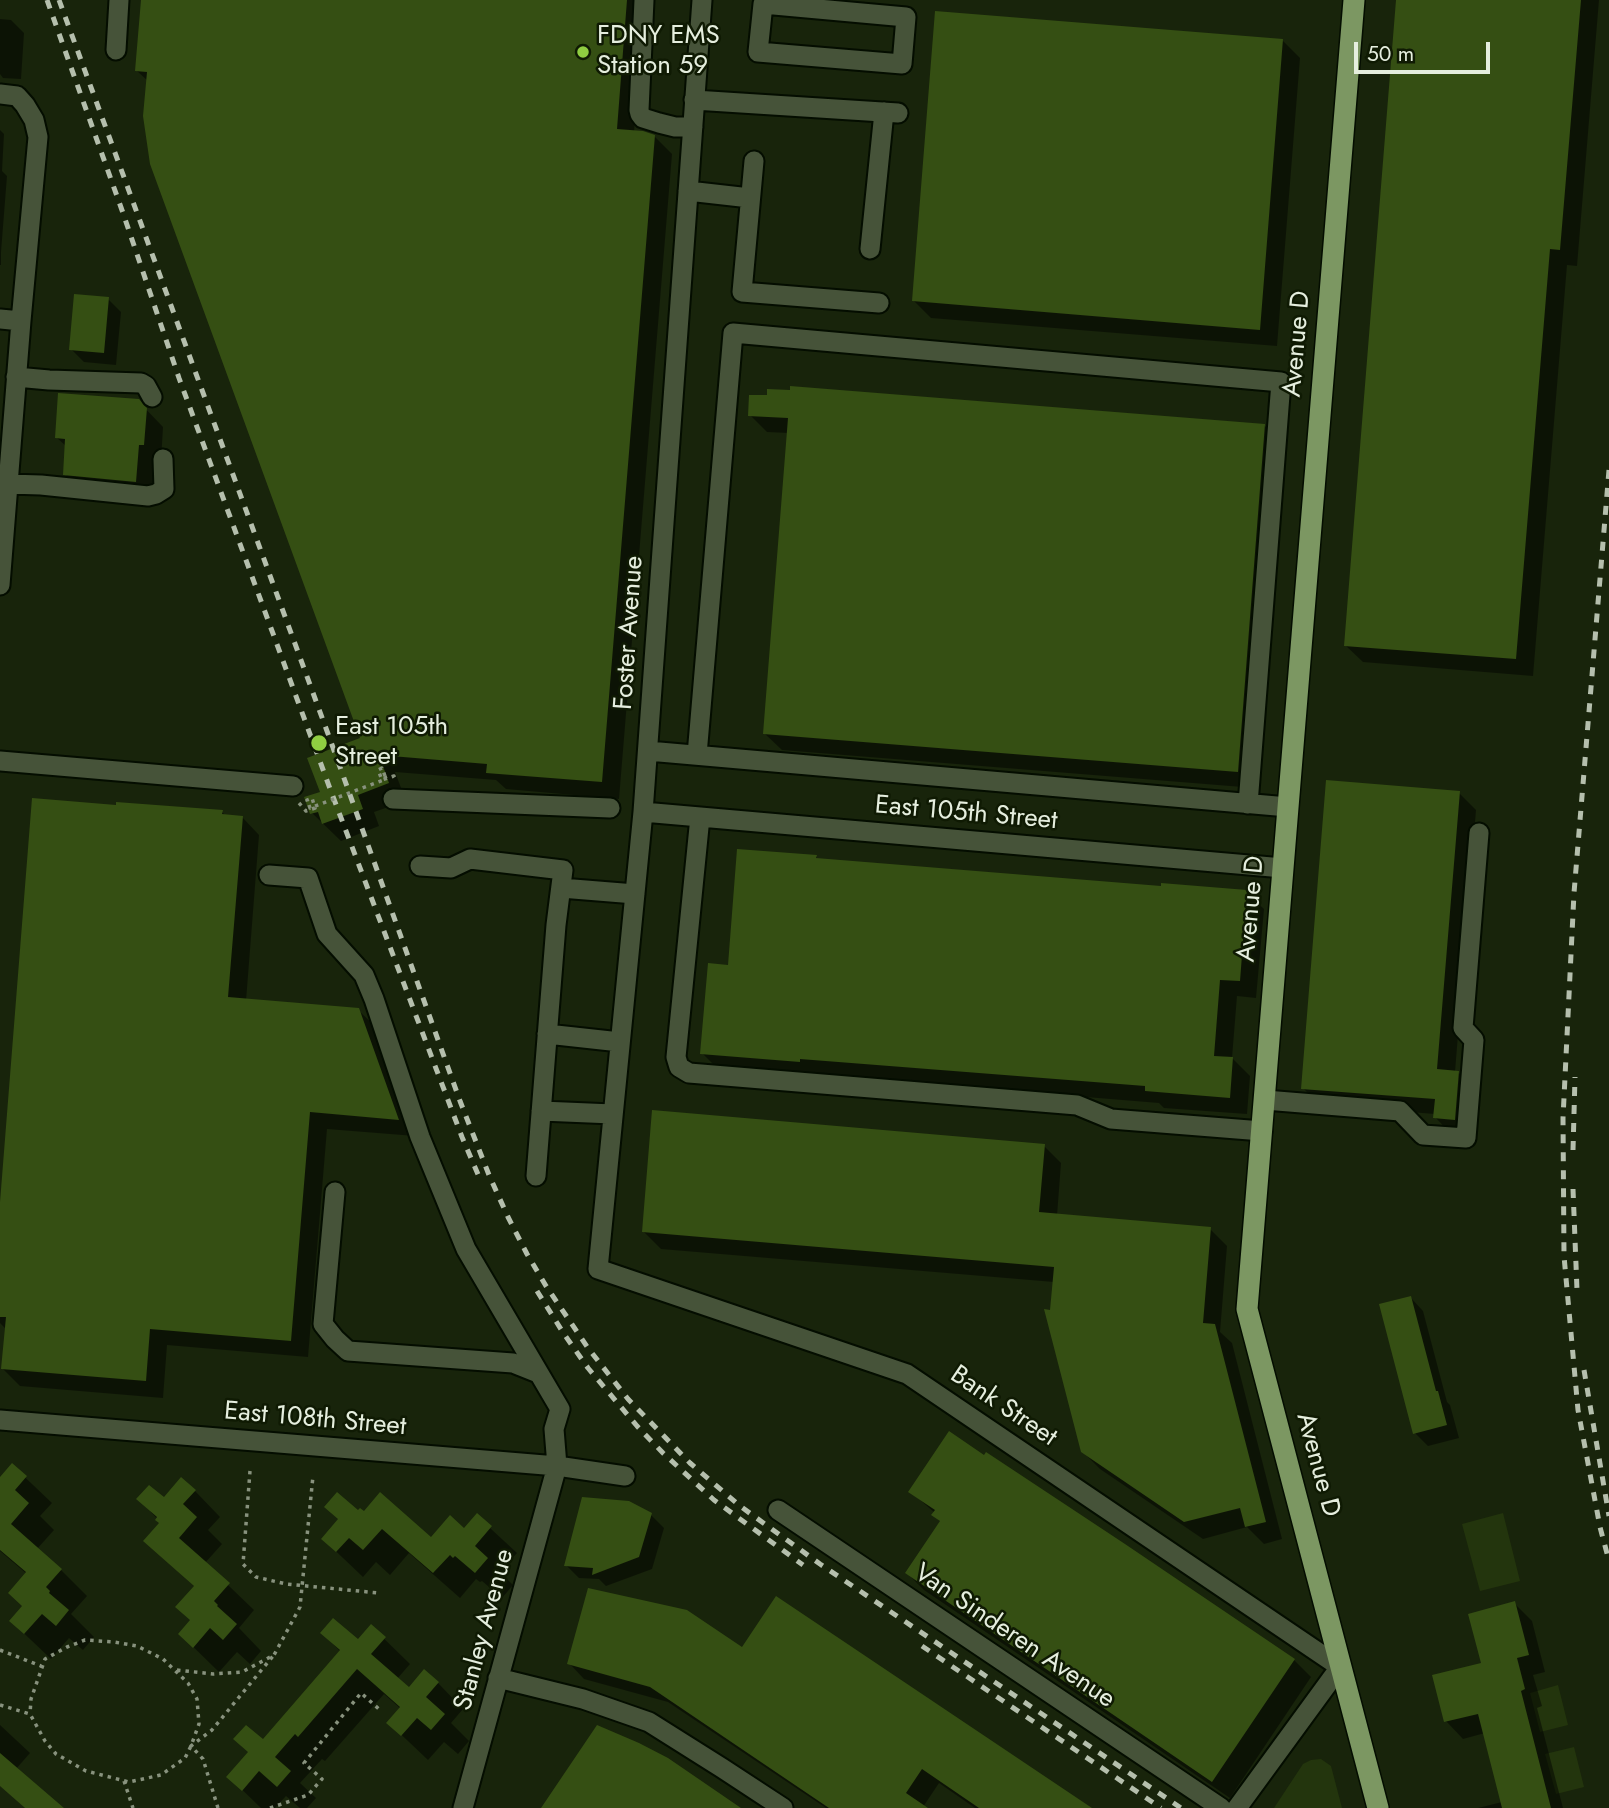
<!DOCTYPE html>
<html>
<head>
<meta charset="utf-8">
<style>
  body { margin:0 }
  #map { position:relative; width:1609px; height:1808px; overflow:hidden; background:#18240b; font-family:Jost,sans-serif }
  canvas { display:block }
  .scale { position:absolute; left:1354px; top:42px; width:136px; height:32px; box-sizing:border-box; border:4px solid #e5eede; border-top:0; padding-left:9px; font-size:21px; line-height:24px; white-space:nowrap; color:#e5eede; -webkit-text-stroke:5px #0f1a03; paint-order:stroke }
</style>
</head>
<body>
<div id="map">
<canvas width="1609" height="1808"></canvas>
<div class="scale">50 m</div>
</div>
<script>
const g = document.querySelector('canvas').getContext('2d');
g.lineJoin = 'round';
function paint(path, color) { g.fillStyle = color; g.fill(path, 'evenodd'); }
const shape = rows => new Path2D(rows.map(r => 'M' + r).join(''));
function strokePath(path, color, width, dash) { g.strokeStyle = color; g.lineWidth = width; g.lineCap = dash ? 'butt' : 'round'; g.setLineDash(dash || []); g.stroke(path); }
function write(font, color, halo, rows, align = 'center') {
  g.font = font + ' Jost,sans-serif'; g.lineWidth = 5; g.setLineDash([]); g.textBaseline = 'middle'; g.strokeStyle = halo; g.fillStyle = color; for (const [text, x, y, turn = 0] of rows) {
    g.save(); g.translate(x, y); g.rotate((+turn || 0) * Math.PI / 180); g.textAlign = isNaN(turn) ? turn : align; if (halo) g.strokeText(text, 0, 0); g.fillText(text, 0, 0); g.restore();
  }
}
paint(shape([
  [1503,1513,1520,1581,1480,1591,1462,1524],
  [1558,1685,1568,1725,1540,1732,1530,1693],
  [1574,1747,1584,1787,1556,1794,1545,1754],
  [1321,1759,1331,1766,1342,1808,1274,1808,1303,1764,1311,1760]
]), '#23350d');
paint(shape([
  [143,0,645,0,634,132,654,136,672,154,619,799,506,789,496,780,395,772,406,801,374,812,379,826,341,841,312,813,322,793,363,739,148,81,137,71],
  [1398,0,1599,0,1577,266,1567,265,1533,676,1363,662,1345,645],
  [0,19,11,20,24,33,21,79,3,78,0,74],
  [1283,41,1300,58,1277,346,931,318,914,301],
  [0,130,4,134,2,171,7,176,1,252,1,265,0,265],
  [108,299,121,312,116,365,84,362,71,349],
  [138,401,163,427,161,461,156,461,153,499,82,492,65,474,67,447,56,437],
  [750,415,1265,426,1282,443,1255,788,782,750,764,733,789,433,767,432],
  [1459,793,1476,810,1455,1072,1458,1072,1476,1090,1472,1136,1452,1135,1435,1117,1435,1114,1320,1105,1303,1088],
  [222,812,226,816,242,817,259,835,246,1001,358,1010,376,1027,415,1136,327,1129,308,1357,167,1345,163,1398,20,1386,3,1369,6,1329,0,1323,0,1222],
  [816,857,819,860,1163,888,1246,892,1264,909,1256,998,1237,996,1232,1058,1250,1076,1247,1114,1164,1108,1159,1103,817,1075,720,1071,702,1053,729,967],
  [1044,1146,1061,1163,1057,1216,1210,1229,1227,1246,1220,1332,1232,1343,1282,1539,1264,1544,1247,1527,1203,1539,1100,1469,1082,1451,1052,1312,1054,1282,661,1249,644,1232],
  [1411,1298,1423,1311,1447,1402,1450,1405,1459,1438,1428,1446,1415,1433],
  [12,1465,52,1503,40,1516,54,1530,37,1549,61,1570,87,1596,71,1614,94,1637,83,1650,69,1638,51,1659,11,1621,23,1607,27,1574,0,1551,0,1480],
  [195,1491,220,1517,208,1530,222,1544,205,1563,254,1610,239,1628,261,1651,250,1664,237,1652,219,1672,180,1634,192,1621,195,1587,145,1541,161,1523,139,1499,164,1499],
  [910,1491,1124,1545,1294,1660,1311,1677,1230,1798,924,1590,907,1573,941,1522,934,1515,935,1513],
  [358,1512,431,1539,464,1530,477,1516,517,1553,500,1572,513,1585,502,1598,482,1581,480,1582,476,1579,460,1598,409,1553,390,1575,376,1562,363,1577,323,1539],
  [651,1515,664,1528,652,1569,606,1586,599,1579,579,1578,566,1565],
  [1514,1603,1532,1621,1545,1672,1533,1675,1542,1706,1537,1708,1563,1808,1478,1808,1502,1802,1485,1733,1463,1739,1446,1721,1483,1664],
  [371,1626,410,1664,397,1679,409,1689,438,1683,463,1709,451,1723,469,1741,458,1754,444,1742,428,1760,389,1723,401,1709,384,1694,325,1761,322,1759,300,1783,316,1798,307,1808,300,1808,286,1796,275,1808,261,1808,229,1777,263,1742,341,1652,322,1633,358,1642],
  [743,1649,1089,1808,975,1808,939,1783,923,1807,925,1808,826,1808,668,1702,584,1679,569,1663],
  [0,1725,30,1753,16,1769,61,1808,25,1808,3,1787,0,1780]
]), '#0007');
paint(shape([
  [141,0,627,0,617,129,643,131,655,135,602,782,486,773,487,764,379,755,389,783,358,795,363,809,322,824,318,812,310,814,304,797,320,792,307,758,360,738,150,164,143,116,147,72,135,71],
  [1396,0,1581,0,1560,250,1550,249,1516,659,1344,646],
  [935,11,1283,39,1260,330,912,301],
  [74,294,109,297,104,353,69,350],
  [790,386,1265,424,1238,772,763,734,788,418,748,416,749,395,767,395,767,389,790,390],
  [58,393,139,399,147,408,144,445,139,445,136,482,63,475,65,439,55,438],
  [1326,780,1460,791,1437,1069,1459,1071,1455,1120,1433,1118,1435,1099,1301,1089],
  [32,798,116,805,116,802,223,810,222,814,243,816,228,997,359,1008,399,1120,310,1112,291,1341,150,1329,146,1381,1,1369,6,1317,0,1317,0,1202],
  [737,849,817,855,816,858,1161,886,1161,883,1247,890,1240,981,1220,980,1214,1056,1233,1057,1230,1098,1145,1091,1145,1086,800,1059,800,1062,700,1054,708,963,728,965],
  [652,1110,1045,1144,1039,1212,1211,1227,1203,1323,1215,1324,1266,1522,1245,1527,1240,1508,1184,1522,1081,1452,1044,1309,1050,1310,1054,1267,642,1232],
  [1411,1296,1436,1391,1438,1391,1447,1425,1413,1434,1379,1304],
  [949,1431,984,1455,986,1452,1125,1544,1295,1659,1212,1782,905,1573,940,1521,931,1515,935,1510,908,1492],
  [12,1463,27,1476,15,1490,29,1503,11,1524,62,1569,46,1587,50,1591,49,1593,69,1610,56,1626,42,1614,24,1634,9,1621,22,1606,8,1593,26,1572,0,1550,0,1477],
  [181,1477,196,1490,183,1504,197,1517,179,1538,230,1583,214,1601,218,1605,217,1606,237,1624,223,1640,210,1628,193,1648,178,1634,190,1620,175,1607,194,1586,143,1541,159,1523,155,1520,157,1517,136,1499,149,1485,164,1497],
  [337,1492,358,1510,360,1508,364,1511,380,1492,431,1537,450,1515,464,1528,477,1513,492,1526,475,1546,488,1558,475,1573,455,1556,453,1558,450,1555,433,1573,382,1529,363,1550,349,1538,336,1552,321,1539,338,1519,324,1507],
  [582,1497,629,1501,652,1513,639,1557,592,1575,593,1568,564,1566],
  [588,1588,687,1610,742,1647,776,1596,1092,1808,979,1808,922,1769,906,1793,928,1808,829,1808,650,1687,567,1664],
  [1515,1601,1529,1655,1517,1658,1525,1689,1521,1691,1551,1808,1502,1808,1478,1714,1444,1722,1432,1675,1481,1663,1468,1614],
  [333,1618,358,1639,371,1624,386,1637,371,1654,409,1687,424,1669,439,1682,426,1697,445,1714,431,1730,417,1718,401,1736,386,1723,400,1707,357,1669,298,1737,295,1734,275,1757,291,1771,277,1787,259,1771,242,1791,226,1777,248,1752,233,1739,246,1725,263,1739,340,1650,320,1633],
  [597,1725,639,1743,668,1758,741,1808,541,1808],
  [0,1753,64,1808,25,1808,0,1786]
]), '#354f13');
const minor = shape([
  [644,0,639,110,640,114,643,118,659,123,675,127,693,127],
  [702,0,643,812,598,1269,907,1374,1340,1667,1237,1808],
  [763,4,906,17,902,64,758,52,763,4],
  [116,50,119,0],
  [0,94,17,96,25,105,34,120,38,137,21,321,0,585],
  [694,100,898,113],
  [754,161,742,292,879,303],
  [688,191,750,198],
  [870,249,884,112],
  [0,319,21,321],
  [16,377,49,380,141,383,146,386,152,397],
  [8,484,41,485,148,496,156,494,164,489,163,459],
  [648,751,1288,807],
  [697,755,733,333,1281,382,1248,804],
  [0,761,293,786],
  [393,799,610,808],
  [643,812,1283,868],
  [700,817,676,1057,679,1067,689,1073,1077,1105,1111,1119,1262,1131],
  [420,866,451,868,470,859,563,870,556,925,536,1176],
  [269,875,308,878,327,934,364,975,374,999,420,1137,466,1249,560,1409,554,1429,557,1466,463,1808],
  [561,888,635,894],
  [547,1034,620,1042],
  [1265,1100,1400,1111,1423,1135,1466,1138,1474,1040,1463,1028,1479,833],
  [541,1111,613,1114],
  [335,1192,323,1324,335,1339,348,1351,513,1363,538,1373],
  [0,1420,557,1466,625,1476],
  [778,1510,1221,1808],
  [498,1678,583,1699,649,1722,722,1768,783,1808]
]);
const major = shape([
  [1354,0,1247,1309,1378,1808]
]);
strokePath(minor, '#040d00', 23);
strokePath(major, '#040d00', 24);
strokePath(shape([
  [385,776,382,768,378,770,382,780,394,776,394,780],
  [299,803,306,811,315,808,312,798,307,800,309,805],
  [250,1471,243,1564,256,1577,286,1584,379,1593],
  [0,1650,41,1666],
  [177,1670,213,1674,242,1672,274,1655,300,1607,313,1476],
  [0,1705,30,1714,45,1741,56,1754,86,1771,129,1782,161,1775,185,1758,191,1746,199,1724,197,1699,188,1683,163,1659,137,1646,114,1642,85,1640,67,1647,45,1659,31,1699,30,1714],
  [124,1781,133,1808],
  [218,1808,203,1759,191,1746,212,1730,273,1656],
  [270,1808,308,1795,322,1779,304,1763,361,1693,380,1710]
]), '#88927e', 3.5, [3.5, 5]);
strokePath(minor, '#465339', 19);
strokePath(major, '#7c9762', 21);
strokePath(shape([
  [47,0,123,213,179,378,332,794,462,1137,480,1179],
  [59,0,331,742,460,1101,489,1175,508,1217,527,1254,546,1286,588,1348,628,1399,690,1463,740,1506,820,1564,1181,1808],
  [1609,470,1574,893,1563,1118,1564,1256,1578,1410,1600,1527,1609,1561],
  [1573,1150,1575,1077],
  [1573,1189,1577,1290],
  [537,1291,564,1334,588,1368,637,1426,663,1453,714,1500,803,1565],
  [1584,1370,1609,1516],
  [922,1646,1161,1808]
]), '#b5bfad', 5, [9, 9]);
strokePath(shape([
  [309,805,310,808,386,779,385,776]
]), '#88927e', 3.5, [3.5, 5]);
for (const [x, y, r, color] of [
  [583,52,7,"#8fcd41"],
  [319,743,9,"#8fcd41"]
]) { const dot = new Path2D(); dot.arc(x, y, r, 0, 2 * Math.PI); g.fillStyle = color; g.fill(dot); strokePath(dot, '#0f1a03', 2.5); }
write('26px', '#e5eede', '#0f1a03', [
  ["FDNY EMS",597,37],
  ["Station 59",597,67],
  ["East 105th",335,728],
  ["Street",335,758]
], 'left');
write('26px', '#e5eede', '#0f1a03', [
  ["Avenue D",1298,344,-85],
  ["Foster Avenue",630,633,-86],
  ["East 105th Street",966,814,5],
  ["Avenue D",1252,909,-85],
  ["Bank Street",1003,1407,34],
  ["East 108th Street",315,1420,5],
  ["Avenue D",1317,1465,75],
  ["Stanley Avenue",485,1630,-75],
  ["Van Sinderen Avenue",1014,1637,34]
]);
</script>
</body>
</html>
